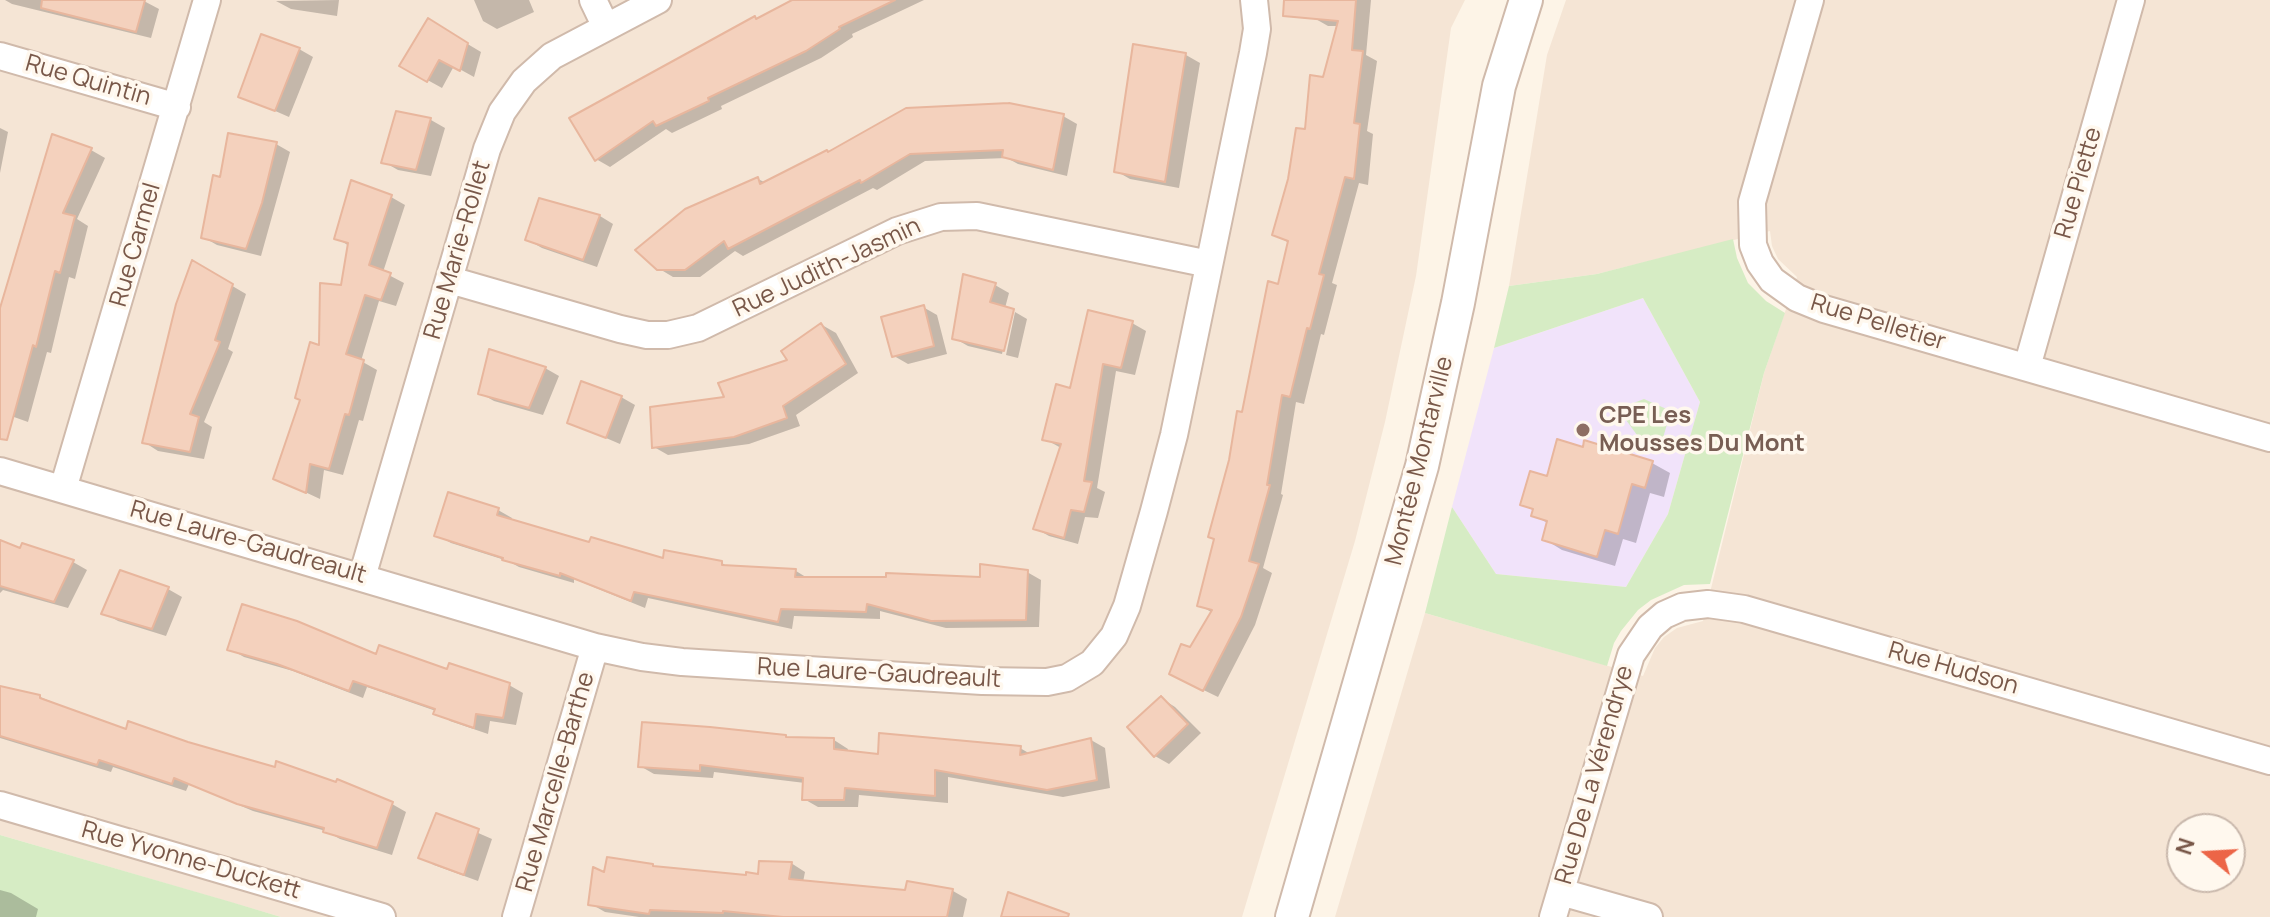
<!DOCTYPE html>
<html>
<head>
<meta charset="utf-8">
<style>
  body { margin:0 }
  #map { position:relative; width:2270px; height:917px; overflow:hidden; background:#fdf4e7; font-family:Manrope,sans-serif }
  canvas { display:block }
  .north { position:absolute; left:2166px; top:813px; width:80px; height:80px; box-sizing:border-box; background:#fff8ee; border:2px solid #c9b8ac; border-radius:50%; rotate:288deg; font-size:22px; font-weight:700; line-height:32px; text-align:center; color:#795849 }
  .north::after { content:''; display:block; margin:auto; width:28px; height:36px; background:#ec6547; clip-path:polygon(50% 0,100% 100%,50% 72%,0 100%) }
</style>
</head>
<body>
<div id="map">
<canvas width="2270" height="917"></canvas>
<div class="north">N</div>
</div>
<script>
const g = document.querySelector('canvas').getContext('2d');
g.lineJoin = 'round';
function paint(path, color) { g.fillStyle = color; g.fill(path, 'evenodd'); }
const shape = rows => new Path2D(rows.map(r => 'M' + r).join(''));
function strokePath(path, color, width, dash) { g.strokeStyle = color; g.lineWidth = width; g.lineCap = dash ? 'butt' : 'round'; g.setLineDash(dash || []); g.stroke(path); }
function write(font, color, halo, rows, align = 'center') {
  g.font = font + ' Manrope,sans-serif'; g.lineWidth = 7; g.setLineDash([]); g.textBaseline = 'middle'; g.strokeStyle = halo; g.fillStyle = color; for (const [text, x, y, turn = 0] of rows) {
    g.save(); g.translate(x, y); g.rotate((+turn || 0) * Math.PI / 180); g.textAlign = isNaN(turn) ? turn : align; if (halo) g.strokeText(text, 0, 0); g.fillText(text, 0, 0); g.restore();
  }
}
paint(shape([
  [0,0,1465,0,1451,28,1416,276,1385,422,1355,541,1242,917,281,917,0,835],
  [1566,0,2270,0,2270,917,1335,917,1425,613,1643,676,1655,648,1664,637,1677,628,1703,621,1764,373,1797,277,1778,259,1772,246,1770,231,1597,274,1509,286,1547,55],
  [2182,829,2230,829,2230,877,2182,877]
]), '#f5e5d5');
paint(shape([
  [1643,298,1700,402,1668,514,1626,587,1496,574,1452,507,1494,348]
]), '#f1e3fa');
paint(shape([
  [1733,239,1737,258,1748,283,1766,301,1785,313,1764,373,1710,584,1684,585,1651,600,1638,610,1621,631,1614,643,1607,666,1425,613,1452,507,1496,574,1626,587,1668,514,1700,402,1643,298,1494,348,1509,286,1597,274],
  [1644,399,1671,411,1659,451,1645,446,1618,409],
  [0,835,231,902,281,917,0,917]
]), '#d6ecc4');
paint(shape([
  [5,0,142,0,159,9,151,38,12,4],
  [339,0,337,16,291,9,276,1],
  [474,0,529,0,534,12,497,29,483,21],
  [796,0,924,0,852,34,853,37,821,58,721,106,722,109,672,133,666,129,610,167,596,159,755,18,759,20],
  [1317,0,1371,0,1366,55,1377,61,1367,131,1373,134,1368,185,1359,183,1332,283,1337,285,1324,335,1321,334,1304,404,1296,402,1281,494,1283,495,1263,568,1272,573,1255,625,1218,697,1185,681,1191,650,1213,613,1199,605,1243,415,1289,243,1274,234,1339,26,1328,26,1314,18],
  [429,21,481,52,474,77,454,66,442,88,402,66],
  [299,49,313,57,289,117,241,96],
  [1186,55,1200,63,1179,188,1130,179,1116,171],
  [398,114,431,120,445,128,431,176,398,170,384,162],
  [1063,116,1077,124,1067,176,1018,164,1007,158,925,161,877,190,873,188,743,256,735,251,700,277,673,277,658,268,758,179,766,183],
  [0,128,8,132,0,173],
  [54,137,91,150,105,158,77,219,88,226,75,279,69,277,51,353,47,352,28,422,0,412,0,313],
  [276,144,290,152,261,256,217,245,203,237,222,179],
  [391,197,405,205,383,272,404,283,396,306,379,301,361,361,377,370,363,421,359,420,343,475,324,470,320,499,275,478,343,287,349,246,337,238],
  [540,201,600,216,613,224,597,267,542,248,528,240],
  [193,263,246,294,228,349,233,352,204,422,212,427,204,459,158,451,144,442],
  [995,285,1009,293,1005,308,1014,311,1011,311,1002,354,968,346,954,338],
  [923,307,937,315,947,354,908,364,894,356],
  [1015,312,1027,319,1018,358,1006,355],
  [1132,323,1146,331,1135,375,1116,371,1097,488,1105,492,1098,518,1085,517,1078,544,1049,536,1035,528,1061,448,1045,439,1071,391],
  [822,325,836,333,858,373,796,415,800,426,749,444,668,455,654,447,790,361],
  [545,368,559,376,543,415,494,401,480,393],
  [621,397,635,405,620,444,569,422],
  [1584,449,1652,463,1670,473,1664,497,1650,493,1636,543,1623,539,1615,566,1562,550,1544,539,1549,524,1534,515,1535,511,1522,504,1548,479],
  [498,510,512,518,511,521,591,545,664,561,722,563,730,568,796,571,809,579,982,579,1027,572,1041,580,1039,627,946,628,880,611,880,619,794,616,792,629,648,598,645,608,574,579,574,583,519,567,508,561,451,543,437,535],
  [0,542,21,550,23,545,73,562,87,570,68,608,3,590,0,593],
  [121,573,168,589,182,597,166,636,118,621,104,613],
  [230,649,377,656,509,685,523,693,516,725,490,721,488,734,450,721,436,711,367,687,363,698,293,671,244,657],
  [0,688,40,697,127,732,188,744,337,785,338,782,392,804,406,812,392,855,340,839,326,831,253,811,189,784,186,791,113,767,111,772,0,738],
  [1161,698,1175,707,1201,733,1169,764,1155,756],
  [786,737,834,740,848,749,847,753,880,756,1020,748,1032,755,1091,740,1105,748,1110,788,1063,797,948,777,948,803,859,795,858,807,818,807,804,799,805,783,714,772,713,778,654,774,640,766],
  [437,815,492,839,478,881,434,865,421,857],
  [791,863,805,872,803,882,906,892,908,883,953,891,967,899,963,917,639,917,605,912,591,904,606,874,653,866,658,869,760,877],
  [0,890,11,893,38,909,36,917,0,917]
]), '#0003');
const building = shape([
  [42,0,145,0,136,32,41,8,42,0],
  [792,0,895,0,839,27,840,29,806,51,708,98,709,101,656,126,653,121,595,161,569,118,755,16,756,19,792,0],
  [1284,0,1356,0,1352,50,1363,51,1354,123,1360,124,1354,179,1345,177,1319,274,1324,275,1310,329,1307,328,1290,397,1282,395,1267,485,1270,485,1249,561,1259,564,1241,617,1203,691,1169,674,1181,644,1190,647,1212,610,1197,606,1214,539,1208,537,1229,460,1237,411,1242,412,1268,281,1278,284,1288,241,1272,235,1288,179,1296,128,1305,129,1310,75,1323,77,1338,21,1283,16,1284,0],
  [428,18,468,43,460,71,439,60,427,82,399,66,428,18],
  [261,34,300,48,275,111,238,97,261,34],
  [1133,44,1186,53,1165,182,1114,172,1133,44],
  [1009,103,1064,114,1053,170,1002,157,1003,150,910,154,861,183,860,180,728,249,724,241,685,270,657,270,635,250,685,209,758,177,760,184,827,150,828,152,906,108,1009,103],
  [396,111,431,118,416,170,381,163,396,111],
  [228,133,277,142,262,203,246,249,201,238,213,175,220,177,228,133],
  [52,134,92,148,63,213,75,216,60,273,55,271,36,347,33,345,7,440,0,439,0,308,52,134],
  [351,180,392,195,369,265,391,273,381,300,365,295,346,354,364,360,349,415,345,414,329,469,310,464,306,493,273,479,300,400,295,398,310,342,319,345,320,283,341,285,348,243,334,239,351,180],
  [539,198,600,215,583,260,525,240,539,198],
  [192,260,233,284,215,340,220,342,190,414,199,417,190,452,142,443,176,304,192,260],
  [963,274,996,283,990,302,1014,309,1004,351,952,339,963,274],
  [924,305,934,346,892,357,881,317,924,305],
  [1088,310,1133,321,1121,368,1103,364,1084,481,1092,482,1084,512,1071,510,1064,538,1033,529,1061,444,1042,440,1056,384,1070,388,1088,310],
  [821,323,846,364,783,406,787,418,734,437,652,448,650,407,724,397,718,383,787,360,781,351,821,323],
  [489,349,546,367,529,408,478,394,489,349],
  [581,381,622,396,606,438,567,423,581,381],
  [1557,439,1583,447,1584,440,1653,461,1645,488,1632,484,1618,534,1605,530,1597,557,1542,540,1547,521,1531,516,1533,509,1520,505,1530,471,1547,476,1557,439],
  [448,492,499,508,497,515,589,542,591,537,663,558,664,550,722,561,722,565,796,569,795,577,886,577,886,573,980,577,980,564,1028,570,1026,620,931,621,867,604,866,612,781,609,778,622,634,592,631,601,560,573,560,576,502,560,503,558,434,536,448,492],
  [0,540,20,548,22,543,74,560,54,602,0,586,0,540],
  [120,570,169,587,152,629,101,614,120,570],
  [242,604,297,621,376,654,379,645,447,669,449,663,510,683,503,718,476,714,474,728,433,714,435,709,353,681,349,691,277,664,227,650,242,604],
  [0,686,40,695,40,698,126,729,128,721,188,742,275,767,276,761,336,782,337,779,393,802,377,848,323,832,324,828,237,804,174,778,172,784,99,760,97,765,0,736,0,686],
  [1161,696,1188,724,1154,757,1127,727,1161,696],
  [642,722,710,727,786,735,786,737,834,738,834,749,878,754,879,733,1021,746,1020,755,1091,738,1097,780,1047,790,935,770,935,796,845,788,844,800,802,800,803,778,700,765,700,771,638,767,642,722],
  [436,813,479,829,464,875,418,858,436,813],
  [607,857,653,864,653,866,746,875,746,872,758,874,759,861,792,862,789,879,905,890,907,881,953,889,947,917,783,917,723,911,723,913,650,910,649,914,588,905,593,867,604,872,607,857],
  [1008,892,1069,914,1068,917,1001,917,1008,892]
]);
paint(building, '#f4d1bd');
strokePath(building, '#e8b69d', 2);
const minor = shape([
  [593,0,605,25],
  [1810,0,1752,202,1753,245,1760,263,1772,280,1797,298,1824,309,2270,438],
  [0,56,177,107],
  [450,280,620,329,647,335,668,335,698,328,897,231,941,217,977,216,1209,264],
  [2027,367,2131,0],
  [0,471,595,647,642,657,682,662,982,681,1047,682,1067,678,1092,663,1114,636,1127,606,1154,511,1174,435,1253,53,1257,29,1254,0],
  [63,489,207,0],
  [362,577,487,149,502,112,524,81,552,56,658,0],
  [0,805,382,917],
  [1561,892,1649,917],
  [516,917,595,647],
  [1553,917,1631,655,1650,627,1664,615,1682,607,1708,604,1744,609,2270,761]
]);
const tertiary = shape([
  [1292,917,1422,466,1458,303,1499,86,1526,0]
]);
strokePath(minor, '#d0baab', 30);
strokePath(tertiary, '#d0baab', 36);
strokePath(minor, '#fff', 26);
strokePath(tertiary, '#fff', 32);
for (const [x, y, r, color] of [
  [1583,430,8,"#8d6e63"]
]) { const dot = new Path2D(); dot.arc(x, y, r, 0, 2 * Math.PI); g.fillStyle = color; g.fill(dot); strokePath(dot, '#fff8ee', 3); }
write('24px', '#795849', '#fff8ee', [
  ["Rue Quintin",88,81,16],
  ["Rue Piette",2079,183,-74],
  ["Rue Carmel",136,245,-74],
  ["Rue Marie-Rollet",458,250,-74],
  ["Rue Judith-Jasmin",827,268,-25],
  ["Rue Pelletier",1878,323,17],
  ["Montée Montarville",1420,461,-76],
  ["Rue Laure-Gaudreault",248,543,16],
  ["Rue Hudson",1953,669,16],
  ["Rue Laure-Gaudreault",879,674,3],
  ["Rue De La Vérendrye",1595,775,-74],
  ["Rue Marcelle-Barthe",556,782,-74],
  ["Rue Yvonne-Duckett",191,861,16]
]);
write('bold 24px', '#785e54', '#fff8ee', [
  ["CPE Les",1599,416],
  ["Mousses Du Mont",1599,444]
], 'left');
</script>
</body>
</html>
